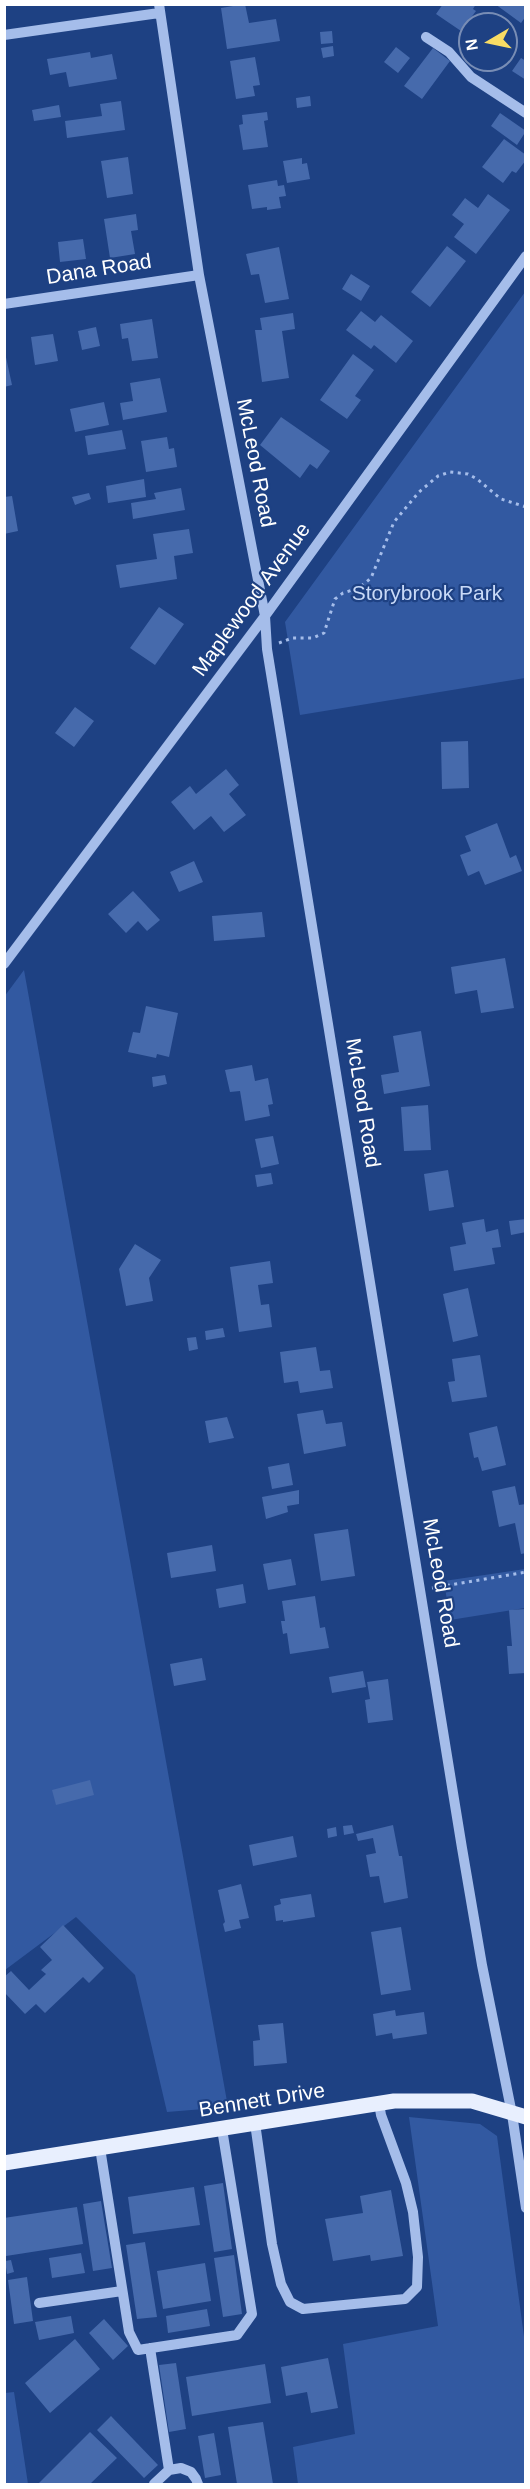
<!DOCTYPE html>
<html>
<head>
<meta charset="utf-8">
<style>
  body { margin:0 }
  #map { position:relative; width:530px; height:2489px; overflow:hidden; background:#1e4183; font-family:Helvetica,sans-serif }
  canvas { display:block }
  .frame { position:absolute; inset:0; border:6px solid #fff; pointer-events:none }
  .north { position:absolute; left:458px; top:12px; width:60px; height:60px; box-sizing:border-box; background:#1e4183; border:2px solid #788db5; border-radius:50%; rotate:261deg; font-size:16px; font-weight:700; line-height:24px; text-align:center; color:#fff }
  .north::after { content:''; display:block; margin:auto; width:21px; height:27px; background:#f8dc64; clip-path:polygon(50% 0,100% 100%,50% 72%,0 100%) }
</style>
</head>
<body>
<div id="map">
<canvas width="530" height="2489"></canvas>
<div class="frame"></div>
<div class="north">N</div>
</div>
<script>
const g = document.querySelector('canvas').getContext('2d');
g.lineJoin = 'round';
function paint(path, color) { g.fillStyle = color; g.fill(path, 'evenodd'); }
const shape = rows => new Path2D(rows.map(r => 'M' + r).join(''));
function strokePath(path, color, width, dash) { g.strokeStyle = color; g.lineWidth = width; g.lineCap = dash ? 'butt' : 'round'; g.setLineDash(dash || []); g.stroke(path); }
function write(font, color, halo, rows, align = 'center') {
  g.font = font + ' Helvetica,sans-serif'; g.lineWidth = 4.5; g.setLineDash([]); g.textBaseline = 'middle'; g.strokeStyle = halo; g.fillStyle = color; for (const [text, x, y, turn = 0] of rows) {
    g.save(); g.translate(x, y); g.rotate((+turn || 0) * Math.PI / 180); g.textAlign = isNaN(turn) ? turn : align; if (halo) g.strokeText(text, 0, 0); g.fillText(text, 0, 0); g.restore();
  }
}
paint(shape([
  [525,292,525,678,300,715,285,622],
  [24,970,228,2107,167,2112,135,1975,76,1917,5,1970,4,997],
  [525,1569,525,1608,450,1620,444,1581],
  [409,2117,480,2124,497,2136,525,2344,525,2484,298,2484,293,2447,355,2434,343,2344,438,2326],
  [14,2392,28,2484,5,2484,5,2393]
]), '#3259a1');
paint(shape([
  [245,4,249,23,276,19,280,41,227,49,221,8],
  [443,4,476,4,473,9,476,11,461,31,436,14],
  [495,4,526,4,526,16,521,23],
  [332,31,333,43,321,44,320,32],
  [333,46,334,56,323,58,321,48],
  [396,47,410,58,398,73,384,62],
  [433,48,450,61,422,99,404,86],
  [90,52,91,58,112,54,117,79,69,87,66,72,50,75,47,59],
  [255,57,260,85,253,86,255,96,236,99,230,61],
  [521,58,526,61,526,80,512,71],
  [310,96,311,106,297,108,296,98],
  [121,101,125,130,67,138,65,121,102,116,100,104],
  [59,105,61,117,34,121,32,110],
  [267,112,268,120,264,121,268,147,243,150,239,125,243,124,242,115],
  [500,113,526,131,517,145,491,126],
  [504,139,526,155,526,160,516,173,512,171,503,183,482,167],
  [128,157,133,194,107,198,101,161],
  [302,158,302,164,307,163,310,179,287,183,283,161],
  [277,180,278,186,284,185,286,196,279,197,281,208,267,210,267,207,252,209,248,185],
  [488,194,510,210,476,254,454,237,464,224,452,215,465,198,478,208],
  [136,214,138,230,131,231,135,254,110,258,104,219],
  [83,239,86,259,60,262,58,242],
  [447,246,466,261,430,307,411,292],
  [279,247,289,299,265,303,259,274,251,275,246,254],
  [351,274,370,286,361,301,342,289],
  [361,311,375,322,381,315,413,341,396,363,374,345,371,349,346,330],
  [293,313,295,329,282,331,289,378,262,382,255,330,262,330,260,318],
  [152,319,158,358,132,361,128,338,122,339,120,324],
  [96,327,100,346,82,350,78,331],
  [53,334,58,361,35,365,31,337],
  [4,348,12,385,4,387],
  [353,354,374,370,355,396,361,400,347,419,320,400],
  [160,378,167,412,123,420,120,403,133,401,130,383],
  [104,402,109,425,75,432,70,409],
  [281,417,330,451,317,469,310,464,300,478,260,445],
  [122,430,126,449,88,455,85,436],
  [167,437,169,449,174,448,177,467,146,472,141,441],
  [144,479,146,497,108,503,106,486],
  [181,488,185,510,133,519,131,503,156,499,154,493],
  [89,493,91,499,75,505,72,497],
  [12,496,18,531,4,534,4,497],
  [189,529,193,553,174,556,177,579,120,588,116,565,157,559,153,534],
  [159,607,184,624,155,665,130,648],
  [75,707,94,721,74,747,55,733],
  [468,741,469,788,442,789,441,742],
  [226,769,239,785,229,794,246,815,224,832,211,816,194,830,171,802,190,786,196,794],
  [497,823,510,858,516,855,522,871,485,885,479,871,468,876,460,855,471,851,465,836],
  [194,861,203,882,179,892,170,872],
  [133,891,160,920,147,931,138,921,126,933,108,914],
  [262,912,265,937,214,941,212,916],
  [505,958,514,1008,481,1013,477,990,455,994,451,967],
  [146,1006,178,1013,169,1057,157,1054,156,1058,128,1052,133,1032,140,1033],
  [421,1031,430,1086,384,1094,381,1075,399,1072,393,1036],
  [252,1065,255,1081,268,1078,273,1104,268,1105,270,1116,245,1121,240,1091,230,1092,225,1070],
  [165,1075,167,1084,153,1087,152,1077],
  [428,1105,431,1150,404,1151,401,1107],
  [273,1136,279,1164,261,1168,255,1139],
  [448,1170,454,1207,429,1211,424,1174],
  [271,1173,273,1184,257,1187,255,1175],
  [484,1219,486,1232,498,1229,501,1247,492,1248,495,1264,454,1271,450,1247,466,1244,462,1223],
  [526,1219,526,1232,511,1235,509,1221],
  [135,1244,161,1260,149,1278,153,1301,126,1306,119,1269],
  [270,1261,273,1283,258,1285,261,1305,269,1304,272,1327,239,1332,230,1267],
  [468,1288,478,1336,453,1342,443,1294],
  [223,1328,225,1337,206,1340,205,1331],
  [196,1337,198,1349,189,1351,187,1338],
  [316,1347,320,1371,330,1370,333,1388,300,1393,298,1381,284,1383,280,1352],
  [480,1355,487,1397,452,1402,448,1382,455,1381,452,1359],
  [323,1410,326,1424,342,1422,346,1446,304,1454,297,1414],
  [227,1417,234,1438,209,1443,205,1421],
  [497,1426,506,1465,482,1471,478,1457,474,1458,469,1433],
  [289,1463,293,1485,272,1489,268,1467],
  [515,1486,519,1505,526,1504,526,1553,521,1554,515,1523,499,1527,492,1491],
  [299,1490,299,1504,287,1506,288,1512,266,1519,262,1497],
  [348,1529,355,1576,321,1581,314,1534],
  [212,1545,216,1571,171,1578,167,1553],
  [291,1559,296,1585,268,1590,263,1564],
  [243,1584,246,1603,219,1608,216,1589],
  [315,1596,320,1628,325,1627,329,1648,290,1654,287,1633,283,1634,281,1621,285,1621,282,1601],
  [526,1609,526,1673,509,1674,507,1646,512,1646,509,1610],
  [202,1658,206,1680,174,1686,170,1664],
  [363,1671,366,1687,332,1693,329,1677],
  [388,1679,393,1720,368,1723,365,1700,370,1699,367,1682],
  [90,1780,94,1795,56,1805,52,1790],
  [352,1825,354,1833,344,1835,343,1826],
  [393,1825,399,1856,402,1856,408,1898,384,1903,379,1876,370,1877,366,1855,376,1853,373,1838,358,1841,356,1834],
  [336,1827,337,1836,328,1838,327,1829],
  [293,1836,297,1857,253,1866,249,1845],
  [241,1884,249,1918,239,1920,241,1928,225,1932,223,1924,225,1922,218,1890],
  [311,1894,315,1917,283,1922,283,1920,276,1921,274,1906,281,1904,280,1899],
  [63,1925,104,1968,89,1983,83,1977,45,2013,36,2004,25,2014,4,1992,4,1977,11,1971,29,1990,46,1974,41,1970,52,1960,40,1947],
  [401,1927,411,1990,381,1995,371,1932],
  [395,2010,396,2016,424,2012,427,2034,393,2039,392,2033,376,2036,373,2014],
  [283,2023,287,2063,254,2066,253,2041,260,2040,258,2025],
  [223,2183,232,2249,214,2252,204,2186],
  [194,2187,200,2225,133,2234,128,2197],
  [391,2190,403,2256,371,2261,370,2255,333,2261,325,2219,363,2213,360,2196],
  [101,2201,112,2268,93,2271,83,2204],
  [77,2207,83,2244,6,2256,4,2218],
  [145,2242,157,2317,137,2319,126,2245],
  [81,2253,85,2273,52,2278,49,2258],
  [234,2255,242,2314,223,2317,214,2258],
  [11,2260,14,2272,7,2274,5,2261],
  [205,2263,211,2301,163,2309,157,2271],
  [27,2277,33,2321,14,2324,8,2280],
  [207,2309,210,2326,168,2333,166,2316],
  [71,2316,74,2333,39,2340,35,2322],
  [104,2319,128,2346,113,2360,89,2333],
  [75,2339,100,2369,50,2413,25,2383],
  [328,2358,338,2408,311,2413,307,2392,286,2396,281,2367],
  [176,2363,186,2429,169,2432,159,2365],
  [265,2364,271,2403,192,2416,186,2377],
  [111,2416,158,2465,144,2478,97,2430],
  [263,2422,273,2484,237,2484,228,2427],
  [90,2432,117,2458,90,2484,38,2484],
  [214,2433,221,2475,205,2478,198,2436]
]), '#466aac');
strokePath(shape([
  [279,643,292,638,313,638,324,633,335,599,343,593,359,588,371,578,394,522,419,492,438,476,450,472,468,474,477,479,501,499,526,507],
  [432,1588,526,1572]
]), '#a5bdea', 3, [3, 4.5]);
strokePath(shape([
  [159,4,199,275,265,616,267,649,462,1848,482,1965,512,2114,526,2208],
  [4,35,159,13],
  [426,37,449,52,471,77,526,113],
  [4,304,199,275],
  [4,964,265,616,526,256],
  [255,2123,272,2244,281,2284,290,2302,303,2309,405,2299,417,2287,418,2257,413,2212,406,2183,381,2115,379,2103],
  [100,2148,129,2332,138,2350,237,2335,252,2314,222,2129],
  [39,2303,122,2291],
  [150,2348,169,2470],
  [154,2484,169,2470,181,2468,191,2472,196,2479,198,2484]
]), '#a5bdea', 10);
strokePath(shape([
  [4,2163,394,2101,472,2101,526,2117]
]), '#e8effe', 15);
write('21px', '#fff', '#1e4183', [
  ["Dana Road",99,270,-9],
  ["McLeod Road",255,463,79],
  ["Maplewood Avenue",252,600,-54],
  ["McLeod Road",362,1103,81],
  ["McLeod Road",440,1583,80],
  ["Bennett Drive",262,2101,-9]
]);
write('21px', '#c9daf7', '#1e4183', [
  ["Storybrook Park",427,594]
]);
</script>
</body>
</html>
